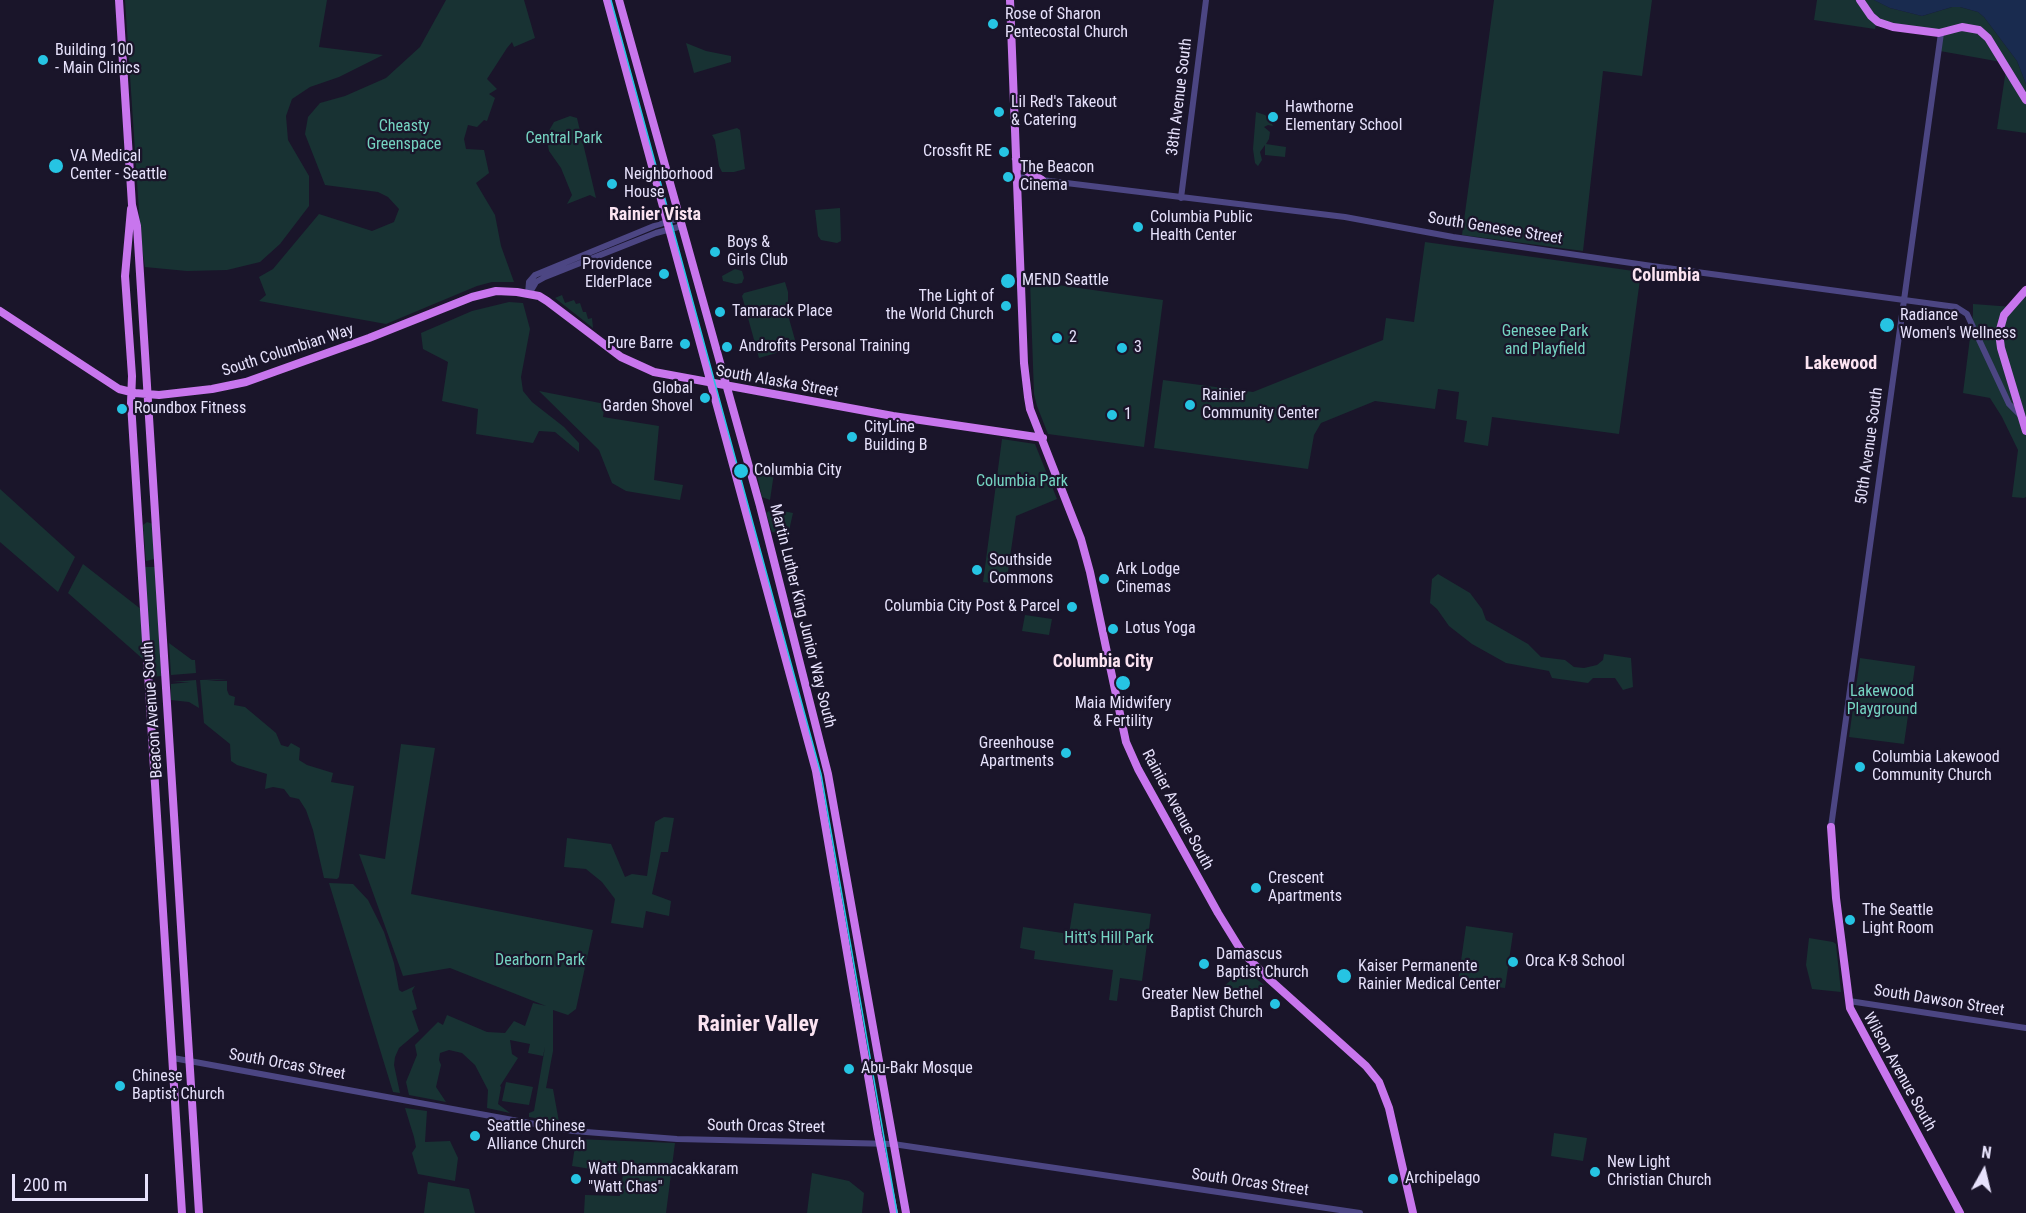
<!DOCTYPE html>
<html>
<head>
<meta charset="utf-8">
<style>
  body { margin:0 }
  #map { position:relative; width:2026px; height:1213px; overflow:hidden; background:#1a152a; font-family:"Roboto Condensed",sans-serif }
  canvas { display:block }
  .north { position:absolute; left:1954px; top:1141px; width:60px; height:60px; -webkit-text-stroke:4px #1a152a; paint-order:stroke; rotate:8deg; font-size:16px; font-weight:700; line-height:24px; text-align:center; color:#e6e1fb }
  .north::after { content:''; display:block; margin:auto; width:21px; height:27px; background:#e6e1fb; clip-path:polygon(50% 0,100% 100%,50% 72%,0 100%) }
  .scale { position:absolute; left:12px; top:1174px; width:136px; height:27px; box-sizing:border-box; border:3px solid #e6e1fb; border-top:0; padding-left:8px; font-size:18px; line-height:21px; white-space:nowrap; color:#e6e1fb; -webkit-text-stroke:4px #1a152a; paint-order:stroke }
</style>
</head>
<body>
<div id="map">
<canvas width="2026" height="1213"></canvas>
<div class="north">N</div>
<div class="scale">200 m</div>
</div>
<script>
const g = document.querySelector('canvas').getContext('2d');
g.lineJoin = 'round';
function paint(path, color) { g.fillStyle = color; g.fill(path, 'evenodd'); }
const shape = rows => new Path2D(rows.map(r => 'M' + r).join(''));
function strokePath(path, color, width, dash) { g.strokeStyle = color; g.lineWidth = width; g.lineCap = dash ? 'butt' : 'round'; g.setLineDash(dash || []); g.stroke(path); }
function write(font, color, halo, rows, align = 'center') {
  g.font = font + ' "Roboto Condensed",sans-serif'; g.lineWidth = 4.5; g.setLineDash([]); g.textBaseline = 'middle'; g.strokeStyle = halo; g.fillStyle = color; for (const [text, x, y, turn = 0] of rows) {
    g.save(); g.translate(x, y); g.rotate((+turn || 0) * Math.PI / 180); g.textAlign = isNaN(turn) ? turn : align; if (halo) g.strokeText(text, 0, 0); g.fillText(text, 0, 0); g.restore();
  }
}
paint(shape([
  [125,0,327,0,319,47,383,55,339,77,310,87,292,99,286,116,288,140,309,176,309,206,280,244,260,262,227,270,187,271,145,267,141,242],
  [446,0,524,0,535,38,514,47,512,42,507,48,487,79,497,89,489,94,495,98,487,121,484,120,477,127,468,125,464,139,466,149,484,150,489,173,476,183,495,215,501,246,514,282,492,282,477,286,386,324,259,301,266,295,259,277,273,269,319,214,372,231,394,222,399,209,388,197,378,192,325,185,305,134,308,117,320,103,345,96,386,78,420,47],
  [1494,0,1652,0,1642,76,1603,71,1583,251,1462,235],
  [1817,0,1874,0,1890,8,1922,16,1952,7,1960,7,1978,12,1984,17,2017,61,2026,84,2026,133,1997,129,2007,63,1940,51,1943,31,1900,26,1877,19,1875,29,1814,20],
  [686,43,706,51,731,56,731,62,694,73],
  [1256,112,1265,115,1270,120,1273,126,1268,125,1264,127,1270,132,1269,139,1266,144,1286,147,1285,157,1265,155,1265,145,1260,152,1262,160,1258,166,1255,163,1253,149],
  [570,116,577,118,596,198,590,195,567,204,572,195,561,168,549,151,546,136,554,122],
  [737,128,740,130,745,169,734,172,722,172,719,166,715,140,712,135],
  [840,208,841,241,837,243,821,240,818,236,815,210],
  [1425,242,1641,272,1619,434,1492,417,1488,446,1464,442,1467,421,1456,419,1459,392,1438,389,1435,409,1375,401,1321,423,1314,435,1308,469,1154,448,1163,380,1253,392,1383,340,1386,318,1414,322],
  [735,269,742,271,744,278,742,283,736,284,723,281,722,276],
  [1030,281,1163,300,1144,447,1048,434,1037,406,1034,394],
  [785,282,788,292,788,315,797,347,759,358,742,296,744,293],
  [2026,292,2026,497,2024,498,2012,497,2018,450,2002,417,1990,398,1963,393,1973,314,1973,304,2013,307],
  [562,295,565,303,574,300,576,304,580,303,583,312,586,312,588,319,592,318,593,328,555,298],
  [509,302,523,303,530,329,521,377,523,391,532,402,564,427,579,443,579,452,555,432,539,431,533,443,476,434,478,409,442,401,448,362,423,349,421,333,472,311],
  [539,391,605,404,603,417,659,426,654,480,683,485,680,500,626,491,612,483,599,450],
  [1002,439,1035,444,1057,499,1016,516,1006,585,983,582],
  [756,470,774,473,770,500,762,497],
  [0,489,75,557,58,592,0,542],
  [772,509,793,513,788,535,772,532,766,513],
  [147,522,153,524,155,559,146,561,143,525],
  [83,564,142,610,144,660,68,593],
  [144,567,155,567,162,676,151,677],
  [1438,574,1470,593,1482,609,1486,620,1528,644,1541,657,1565,660,1574,667,1584,668,1597,665,1603,660,1604,654,1631,658,1633,687,1623,690,1615,678,1593,678,1588,683,1552,678,1549,671,1506,663,1472,644,1449,626,1437,609,1430,603,1432,579],
  [1025,615,1052,619,1049,635,1022,631],
  [169,643,192,660,195,660,196,673,171,675],
  [1860,658,1915,666,1904,744,1849,737],
  [227,679,207,681,227,681,227,690,229,695,235,697,234,705,245,707,276,733,281,745,288,747,291,743,300,748,299,760,307,765,333,773,331,782,354,786,339,877,337,879,324,878,313,830,306,810,299,799,290,797,284,789,273,787,265,789,267,774,237,765,231,761,230,744,204,723,200,680],
  [196,680,199,708,189,702,171,700,171,684,190,682,172,682],
  [401,744,435,748,411,894,593,930,576,1009,568,1015,553,1010,553,1051,546,1088,553,1089,559,1122,529,1117,529,1113,534,1111,545,1047,543,1056,528,1053,530,1044,510,1040,512,1054,518,1058,500,1086,501,1087,498,1104,510,1113,487,1108,488,1090,475,1065,462,1053,449,1050,440,1053,439,1060,441,1065,436,1087,446,1102,409,1095,406,1082,417,1055,415,1045,438,1022,443,1025,447,1015,487,1032,505,1033,514,1021,525,1026,533,1003,546,1006,450,968,403,976,359,854,385,859],
  [664,817,674,818,668,852,661,852,652,894,671,901,669,916,646,911,643,928,611,923,615,899,602,882,586,869,564,867,567,838,611,844,625,877,632,874,647,876,655,822],
  [329,883,353,884,368,900,384,932,394,963,399,990,402,992,415,986,412,991,417,1009,412,1011,419,1031,399,1048,395,1057,394,1065,400,1093,393,1092],
  [1074,903,1151,914,1142,981,1120,978,1117,1001,1109,1000,1113,970,1034,959,1035,951,1020,948,1023,927,1069,934],
  [1466,926,1513,933,1505,988,1458,982],
  [1809,938,1833,942,1836,944,1841,992,1812,989,1806,965],
  [1244,969,1264,985,1258,995,1226,990,1223,987],
  [506,1082,533,1087,529,1105,502,1101],
  [405,1108,427,1111,425,1142,450,1141,458,1158,455,1181,418,1174,412,1153,416,1147,414,1137],
  [1554,1133,1587,1138,1583,1161,1551,1156],
  [576,1139,675,1143,666,1213,584,1213,585,1195,620,1196,623,1174,572,1166],
  [812,1173,849,1181,864,1193,862,1213,807,1213],
  [428,1182,469,1189,475,1213,424,1213]
]), '#183233');
paint(shape([
  [1874,0,2026,0,2026,84,2017,61,1984,17,1978,12,1960,7,1952,7,1922,16,1890,8]
]), '#192b4f');
strokePath(shape([
  [1017,177,1345,217,1453,237,1652,266,1956,307,1967,314,2009,404,2022,417],
  [1181,198,1206,0],
  [528,294,529,282,535,275,654,226,680,218],
  [529,294,536,282,545,277,656,233,682,226],
  [1831,827,1941,33],
  [1849,1001,2026,1028],
  [173,1058,573,1131,677,1139,893,1144,1360,1213]
]), '#4c4683', 6);
strokePath(shape([
  [119,0,132,205,137,226,199,1213],
  [607,0,816,771,878,1134,894,1213],
  [619,0,760,506,828,774,906,1213],
  [1010,0,1024,363,1028,397,1030,409,1081,539,1090,572,1126,742,1138,769,1218,913,1242,952,1269,979,1366,1066,1379,1082,1389,1108,1413,1213],
  [1860,0,1871,16,1878,22,1893,27,1939,33,1962,27,1979,30,1988,38,2026,100],
  [1016,159,1027,171,1042,180],
  [131,209,125,276,132,376,131,403,182,1213],
  [2026,290,2004,315,1999,333,2001,348,2026,431],
  [0,311,119,389,135,393,159,395,212,389,246,382,369,338,472,297,496,291,517,292,539,296,547,301,621,357,654,372,893,416,1043,438],
  [1831,827,1836,898,1850,1008,1960,1213]
]), '#c876ed', 8);
strokePath(shape([
  [611,0,821,774,897,1213]
]), '#26c4e3', 1.5);
for (const [x, y, r, color] of [
  [993,24,6,"#26c4e3"],
  [43,60,6,"#26c4e3"],
  [999,112,6,"#26c4e3"],
  [1273,117,6,"#26c4e3"],
  [1004,152,6,"#26c4e3"],
  [56,166,8,"#26c4e3"],
  [1008,177,6,"#26c4e3"],
  [612,184,6,"#26c4e3"],
  [1138,227,6,"#26c4e3"],
  [715,252,6,"#26c4e3"],
  [664,274,6,"#26c4e3"],
  [1008,281,8,"#26c4e3"],
  [1006,306,6,"#26c4e3"],
  [720,312,6,"#26c4e3"],
  [1887,325,8,"#26c4e3"],
  [1057,338,6,"#26c4e3"],
  [685,344,6,"#26c4e3"],
  [727,347,6,"#26c4e3"],
  [1122,348,6,"#26c4e3"],
  [705,398,6,"#26c4e3"],
  [1190,405,6,"#26c4e3"],
  [122,409,6,"#26c4e3"],
  [1112,415,6,"#26c4e3"],
  [852,437,6,"#26c4e3"],
  [741,471,8,"#26c4e3"],
  [977,570,6,"#26c4e3"],
  [1104,579,6,"#26c4e3"],
  [1072,607,6,"#26c4e3"],
  [1113,629,6,"#26c4e3"],
  [1123,683,8,"#26c4e3"],
  [1066,753,6,"#26c4e3"],
  [1860,767,6,"#26c4e3"],
  [1256,888,6,"#26c4e3"],
  [1850,920,6,"#26c4e3"],
  [1513,962,6,"#26c4e3"],
  [1204,964,6,"#26c4e3"],
  [1344,976,8,"#26c4e3"],
  [1275,1004,6,"#26c4e3"],
  [849,1069,6,"#26c4e3"],
  [120,1086,6,"#26c4e3"],
  [475,1136,6,"#26c4e3"],
  [1595,1172,6,"#26c4e3"],
  [576,1179,6,"#26c4e3"],
  [1393,1179,6,"#26c4e3"]
]) { const dot = new Path2D(); dot.arc(x, y, r, 0, 2 * Math.PI); g.fillStyle = color; g.fill(dot); strokePath(dot, '#1a152a', 2); }
write('16px', '#e6e1fb', '#1a152a', [
  ["Rose of Sharon",1005,15],
  ["Pentecostal Church",1005,33],
  ["Building 100",55,51],
  ["- Main Clinics",55,69],
  ["Lil Red's Takeout",1011,103],
  ["& Catering",1011,121],
  ["Hawthorne",1285,108],
  ["Elementary School",1285,126],
  ["Crossfit RE",992,152,"right"],
  ["VA Medical",70,157],
  ["Center - Seattle",70,175],
  ["The Beacon",1020,168],
  ["Cinema",1020,186],
  ["Neighborhood",624,175],
  ["House",624,193],
  ["Columbia Public",1150,218],
  ["Health Center",1150,236],
  ["Boys &",727,243],
  ["Girls Club",727,261],
  ["Providence",652,265,"right"],
  ["ElderPlace",652,283,"right"],
  ["MEND Seattle",1022,281],
  ["The Light of",994,297,"right"],
  ["the World Church",994,315,"right"],
  ["Tamarack Place",732,312],
  ["Radiance",1900,316],
  ["Women's Wellness",1900,334],
  ["2",1069,338],
  ["Pure Barre",673,344,"right"],
  ["Androfits Personal Training",739,347],
  ["3",1134,348],
  ["Global",693,389,"right"],
  ["Garden Shovel",693,407,"right"],
  ["Rainier",1202,396],
  ["Community Center",1202,414],
  ["Roundbox Fitness",134,409],
  ["1",1124,415],
  ["CityLine",864,428],
  ["Building B",864,446],
  ["Columbia City",754,471],
  ["Southside",989,561],
  ["Commons",989,579],
  ["Ark Lodge",1116,570],
  ["Cinemas",1116,588],
  ["Columbia City Post & Parcel",1060,607,"right"],
  ["Lotus Yoga",1125,629],
  ["Maia Midwifery",1123,704,"center"],
  ["& Fertility",1123,722,"center"],
  ["Greenhouse",1054,744,"right"],
  ["Apartments",1054,762,"right"],
  ["Columbia Lakewood",1872,758],
  ["Community Church",1872,776],
  ["Crescent",1268,879],
  ["Apartments",1268,897],
  ["The Seattle",1862,911],
  ["Light Room",1862,929],
  ["Damascus",1216,955],
  ["Baptist Church",1216,973],
  ["Orca K-8 School",1525,962],
  ["Kaiser Permanente",1358,967],
  ["Rainier Medical Center",1358,985],
  ["Greater New Bethel",1263,995,"right"],
  ["Baptist Church",1263,1013,"right"],
  ["Abu-Bakr Mosque",861,1069],
  ["Chinese",132,1077],
  ["Baptist Church",132,1095],
  ["Seattle Chinese",487,1127],
  ["Alliance Church",487,1145],
  ["New Light",1607,1163],
  ["Christian Church",1607,1181],
  ["Watt Dhammacakkaram",588,1170],
  ["\"Watt Chas\"",588,1188],
  ["Archipelago",1405,1179]
], 'left');
write('16px', '#e6e1fb', '#1a152a', [
  ["38th Avenue South",1180,97,-83],
  ["South Genesee Street",1495,229,9],
  ["South Columbian Way",288,351,-18],
  ["South Alaska Street",777,382,10],
  ["50th Avenue South",1870,446,-82],
  ["Martin Luther King Junior Way South",802,616,76],
  ["Beacon Avenue South",153,710,-94],
  ["Rainier Avenue South",1177,810,62],
  ["South Dawson Street",1939,1001,9],
  ["South Orcas Street",287,1065,10],
  ["Wilson Avenue South",1899,1072,61],
  ["South Orcas Street",766,1127,1],
  ["South Orcas Street",1250,1183,8]
]);
write('16px', '#75d4c2', '#1a152a', [
  ["Cheasty",404,127],
  ["Greenspace",404,145],
  ["Central Park",564,139],
  ["Genesee Park",1545,332],
  ["and Playfield",1545,350],
  ["Columbia Park",1022,482],
  ["Lakewood",1882,692],
  ["Playground",1882,710],
  ["Hitt's Hill Park",1109,939],
  ["Dearborn Park",540,961]
]);
write('bold 18px', '#fbe3f1', '#1a152a', [
  ["Rainier Vista",655,215],
  ["Columbia",1666,276],
  ["Lakewood",1841,364],
  ["Columbia City",1103,662]
]);
write('bold 22px', '#fbe3f1', '#1a152a', [
  ["Rainier Valley",758,1025]
]);
</script>
</body>
</html>
